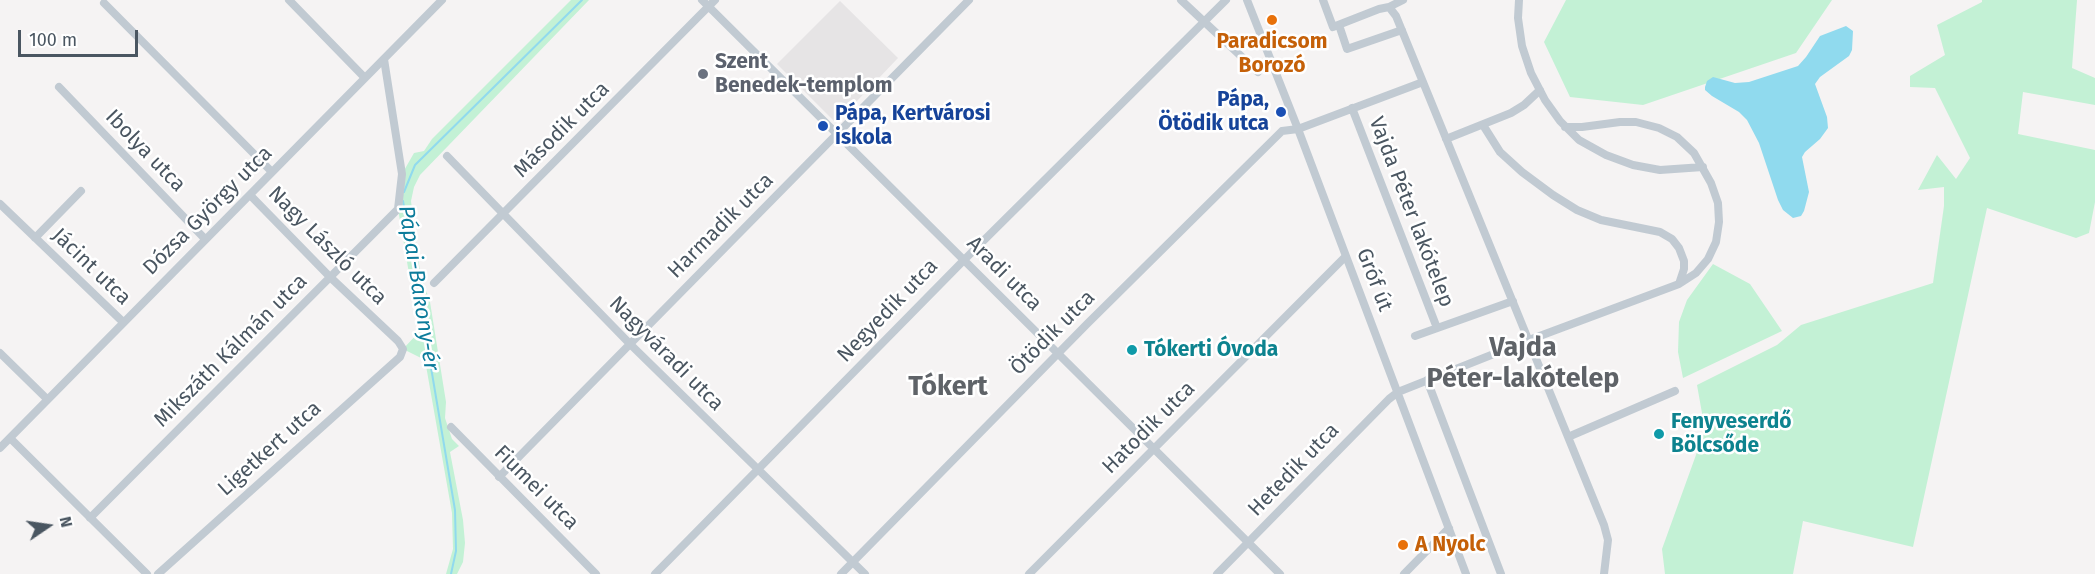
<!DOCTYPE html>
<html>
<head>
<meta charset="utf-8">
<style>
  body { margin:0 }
  #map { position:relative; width:2095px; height:574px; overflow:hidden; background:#f5f3f3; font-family:"Fira Sans",sans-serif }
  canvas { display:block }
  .north { position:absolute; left:18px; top:496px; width:60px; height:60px; -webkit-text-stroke:4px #fff; paint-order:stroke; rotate:77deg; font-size:16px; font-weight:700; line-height:24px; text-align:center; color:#4a5661 }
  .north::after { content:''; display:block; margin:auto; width:21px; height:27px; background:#4a5661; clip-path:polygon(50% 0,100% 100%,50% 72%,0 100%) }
  .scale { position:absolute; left:18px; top:30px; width:120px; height:27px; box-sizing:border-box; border:3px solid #4a5661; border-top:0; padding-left:8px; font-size:18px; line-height:21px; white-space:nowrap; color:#4a5661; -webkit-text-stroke:4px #fff; paint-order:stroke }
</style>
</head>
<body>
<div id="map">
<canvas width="2095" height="574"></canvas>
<div class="north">N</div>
<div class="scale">100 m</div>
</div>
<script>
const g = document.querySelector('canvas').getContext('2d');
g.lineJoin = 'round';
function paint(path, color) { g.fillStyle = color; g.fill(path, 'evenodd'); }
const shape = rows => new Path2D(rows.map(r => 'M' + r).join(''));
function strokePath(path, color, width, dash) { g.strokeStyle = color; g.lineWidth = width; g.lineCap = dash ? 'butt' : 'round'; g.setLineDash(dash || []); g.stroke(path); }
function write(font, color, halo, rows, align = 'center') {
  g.font = font + ' "Fira Sans",sans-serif'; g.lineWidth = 5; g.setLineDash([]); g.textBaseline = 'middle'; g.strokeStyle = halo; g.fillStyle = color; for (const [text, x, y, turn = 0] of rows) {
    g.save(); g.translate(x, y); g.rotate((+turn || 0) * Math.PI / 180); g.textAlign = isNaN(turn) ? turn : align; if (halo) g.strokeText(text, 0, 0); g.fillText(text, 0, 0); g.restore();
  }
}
paint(shape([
  [840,1,898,58,836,123,777,64]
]), '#e6e4e5');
paint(shape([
  [571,0,589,0,420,175,414,187,411,201,420,272,430,302,446,402,445,418,452,439,459,446,450,452,463,520,465,543,463,562,457,574,446,574,453,549,452,513,425,360,403,349,419,332,398,209,402,174,414,153,424,151,432,139],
  [1566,0,1832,0,1796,53,1643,105,1570,97,1544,42],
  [1982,0,2077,0,2072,68,2095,78,2095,105,2023,92,2018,134,2095,150,2095,202,2089,233,2076,238,1987,208,1913,547,1803,521,1793,574,1665,574,1662,549,1705,430,1697,385,1777,345,1801,325,1933,283,1944,206,1944,187,1918,190,1937,155,1956,179,1970,158,1935,88,1910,87,1910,76,1945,55,1937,25,1982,2],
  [1713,264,1750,284,1782,331,1683,378,1678,352,1679,322,1687,300]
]), '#c3f1d5');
paint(shape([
  [1846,26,1853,31,1852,50,1849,56,1820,77,1815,84,1827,117,1828,128,1820,139,1805,152,1802,157,1809,192,1804,211,1801,216,1793,218,1783,210,1778,200,1759,143,1747,120,1739,112,1712,96,1705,90,1705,87,1707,81,1713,77,1735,83,1749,82,1798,66,1806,57,1820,36]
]), '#90daee');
strokePath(shape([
  [404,192,415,165,582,0],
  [403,201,455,510,456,551,451,574]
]), '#90daee', 2);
strokePath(shape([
  [289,0,365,78],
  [702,0,1280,574],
  [1181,0,1258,72],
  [1247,0,1298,129,1466,574],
  [1323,0,1333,27,1379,9,1389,7,1403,0],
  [1519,0,1518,18,1522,46,1531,73,1545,100,1560,121,1579,140,1606,155,1633,165,1660,170,1703,167],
  [104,3,272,172],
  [1389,7,1396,16,1604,525,1608,540,1604,574],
  [1339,25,1347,49,1402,30],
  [59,87,205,239],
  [1352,108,1437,328],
  [1483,125,1500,152,1522,172,1553,195,1577,210,1601,220,1660,232,1672,239,1679,248,1684,261,1684,269,1679,284],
  [1446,139,1511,113,1524,105,1540,90],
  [447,156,630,344,865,574],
  [0,204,123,322],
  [35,238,81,191],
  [434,283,715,0],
  [1415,336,1513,301],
  [0,353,47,399],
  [1427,380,1501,574],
  [451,427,596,574],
  [1568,437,1675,391],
  [10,438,147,574],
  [0,448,442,0],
  [499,477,969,0],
  [90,518,398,209,402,174,384,59],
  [158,574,400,357,403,349,398,341,330,277,250,195],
  [655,574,964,260,1226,0],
  [841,574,1087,324,1282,131,1298,129,1423,82],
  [1029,574,1345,257],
  [1217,574,1389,399,1398,392,1529,340,1679,284,1696,273,1708,259,1716,242,1719,222,1718,203,1711,183,1694,153,1677,137,1659,128,1636,122,1620,122,1582,127,1565,127],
  [1404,574,1449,528]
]), '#c1cad2', 8);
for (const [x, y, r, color] of [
  [1272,20,6,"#e8710a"],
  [703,74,6,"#6b7280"],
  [1281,112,6,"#1a4fb4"],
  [823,126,6,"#1a4fb4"],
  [1132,350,6,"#0f9aa8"],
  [1659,434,6,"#0f9aa8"],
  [1403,545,6,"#e8710a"]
]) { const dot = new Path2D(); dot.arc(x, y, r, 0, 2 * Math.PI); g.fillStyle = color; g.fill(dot); strokePath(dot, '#fff', 2); }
write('bold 21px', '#c56008', '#fff', [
  ["Paradicsom",1272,42],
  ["Borozó",1272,66],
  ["A Nyolc",1415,545,"left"]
]);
write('bold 21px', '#5b616d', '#fff', [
  ["Szent",715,62],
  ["Benedek-templom",715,86]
], 'left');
write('bold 21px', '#164399', '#fff', [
  ["Pápa,",1269,100],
  ["Ötödik utca",1269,124],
  ["Pápa, Kertvárosi",835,114,"left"],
  ["iskola",835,138,"left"]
], 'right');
write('21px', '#4a5661', '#fff', [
  ["Második utca",562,130,-45],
  ["Ibolya utca",145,151,46],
  ["Dózsa György utca",208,211,-45],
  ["Vajda Péter lakótelep",1411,212,69],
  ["Harmadik utca",721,226,-45],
  ["Nagy László utca",327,246,45],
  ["Jácint utca",91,267,44],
  ["Aradi utca",1004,274,45],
  ["Gróf út",1374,280,69],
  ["Negyedik utca",888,311,-46],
  ["Ötödik utca",1053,333,-45],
  ["Mikszáth Kálmán utca",231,351,-45],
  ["Nagyváradi utca",666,354,45],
  ["Hatodik utca",1149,428,-45],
  ["Ligetkert utca",270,449,-42],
  ["Hetedik utca",1294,470,-46],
  ["Fiumei utca",536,488,45]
]);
write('bold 21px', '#0d838f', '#fff', [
  ["Tókerti Óvoda",1144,350],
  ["Fenyveserdő",1671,422],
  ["Bölcsőde",1671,446]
], 'left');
write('italic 22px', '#0c7c9b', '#fff', [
  ["Pápai-Bakony-ér",418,288,81]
]);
write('bold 27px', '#5f6368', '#fff', [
  ["Vajda",1523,348],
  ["Péter-lakótelep",1523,379],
  ["Tókert",948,387]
]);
</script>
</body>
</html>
